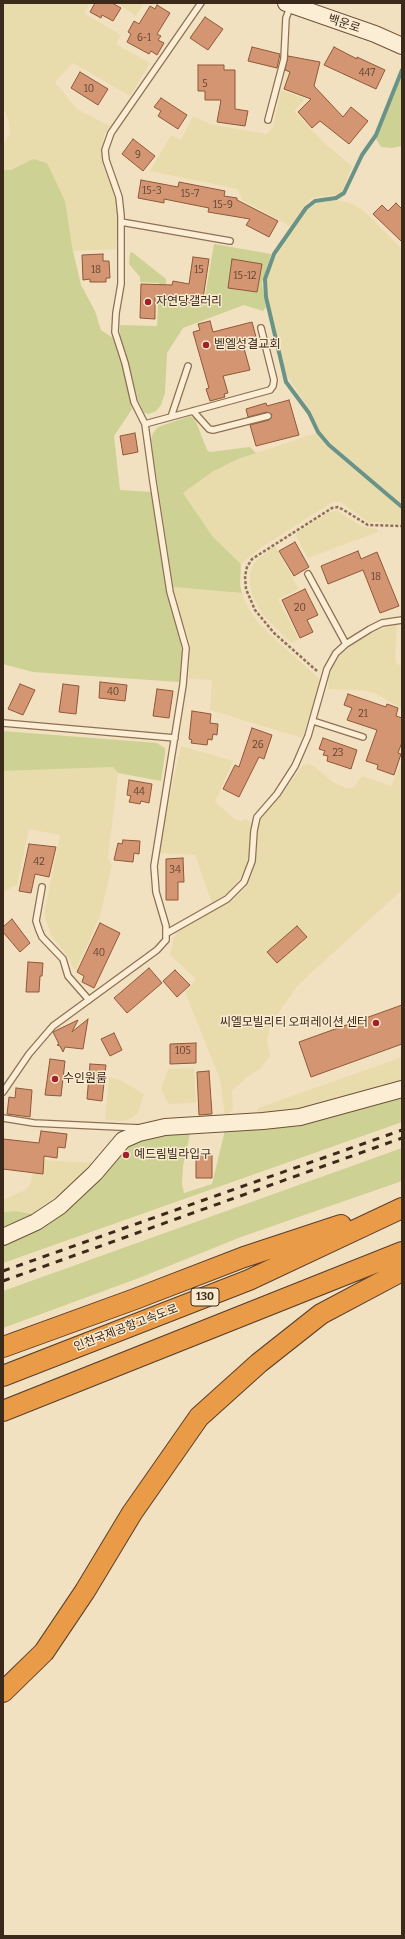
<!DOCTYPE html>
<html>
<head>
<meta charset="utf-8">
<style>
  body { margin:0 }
  #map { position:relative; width:405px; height:1939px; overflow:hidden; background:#f2e1c0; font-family:Bitter,serif }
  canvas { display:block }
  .frame { position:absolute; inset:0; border:4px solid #3b291c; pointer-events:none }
</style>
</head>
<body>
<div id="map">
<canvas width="405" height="1939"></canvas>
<div class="frame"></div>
</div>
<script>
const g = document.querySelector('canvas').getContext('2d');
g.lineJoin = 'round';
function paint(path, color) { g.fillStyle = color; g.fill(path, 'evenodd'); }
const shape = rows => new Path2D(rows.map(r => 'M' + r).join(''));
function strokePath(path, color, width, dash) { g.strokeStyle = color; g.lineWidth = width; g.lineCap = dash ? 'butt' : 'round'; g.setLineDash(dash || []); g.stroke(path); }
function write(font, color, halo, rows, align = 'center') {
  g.font = font + ' Bitter,"Noto Sans KR",serif'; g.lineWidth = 3; g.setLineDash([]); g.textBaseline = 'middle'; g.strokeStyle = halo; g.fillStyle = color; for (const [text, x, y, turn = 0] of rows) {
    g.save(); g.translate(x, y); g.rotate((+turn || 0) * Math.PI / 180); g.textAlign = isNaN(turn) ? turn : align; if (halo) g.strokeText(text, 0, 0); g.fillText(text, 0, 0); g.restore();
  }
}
paint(shape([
  [3,3,90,3,84,13,121,35,116,44,150,63,130,96,73,63,55,82,77,109,110,126,104,135,101,154,102,162,117,199,118,228,116,249,73,251,33,159,11,170,3,170,3,144,10,134,9,122,3,107],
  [117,3,144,3,136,16],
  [281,90,305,99,294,111,325,144,352,166,343,190,339,194,312,198,306,204,290,226,242,200,238,189,150,171,171,135,181,140,193,116,213,125,267,134,273,127],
  [337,200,350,203,363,210,402,249,402,504,338,450,319,431,311,412,287,376,268,297,267,280,271,264,307,210,319,202],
  [316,433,328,447,402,510,402,524,369,522,340,502,333,502,260,548,241,564,213,537,183,493,212,472,238,459],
  [338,511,361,526,377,529,378,532,308,558,295,534,329,512],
  [275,546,299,589,278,599,299,640,291,643,261,613,252,594,250,583,250,573,253,565,259,558],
  [173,587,242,593,247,606,257,621,276,640,321,680,302,738,210,710,212,680,189,679,190,642,178,611],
  [397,625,395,659,397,664,402,666,402,709,375,693,360,690,328,689,329,677,333,666,342,653,366,635,376,630],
  [181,746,233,761,215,802,236,820,242,821,245,819,252,823,248,860,244,873,229,892,212,903,195,855,158,853],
  [402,761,402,890,298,985,270,1025,267,1042,270,1056,260,1069,247,1077,232,1091,233,1109,225,1118,220,1079,185,992,196,979,170,955,174,936,179,931,232,899,244,888,255,865,259,823,265,812,284,792,303,765,309,764,315,767,334,783,347,788,353,788,362,776,391,786],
  [113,767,118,773,108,858,112,865,100,916,76,970,73,968,69,958,51,935,45,918,45,910,60,835,29,829,17,885,3,892,3,771],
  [402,1057,402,1082,299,1112,257,1116,258,1108],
  [194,1068,196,1103,169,1104,161,1090,168,1069],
  [109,1077,120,1080,144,1094,137,1115,125,1121,105,1120],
  [40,1160,94,1163,65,1190,32,1214,16,1211,3,1212,3,1200,27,1189,31,1182,35,1163]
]), '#e8dcac');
paint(shape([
  [402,75,402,146,391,148,381,147,376,139],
  [33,159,47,163,65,201,72,247,81,285,95,311,101,330,113,338,124,369,132,409,114,436,120,490,151,492,169,600,180,638,182,653,179,682,33,672,3,664,3,170,11,170],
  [214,244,271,254,262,283,266,307,263,311,244,305,183,328,167,353,165,393,161,405,156,411,149,414,144,413,138,400,126,354,120,339,120,325,157,326,159,283,140,282,140,277,129,264,130,253,132,252,166,279,166,301,203,307],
  [190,416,195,419,207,450,210,452,250,447,256,453,238,459,212,472,183,493,213,537,241,564,240,585,242,593,173,587,151,440,153,433,158,427],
  [3,731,157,743,165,748,165,754,161,781,118,773,113,767,3,771],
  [402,1095,402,1122,3,1263,3,1245,49,1223,78,1201,106,1171,118,1154,139,1138,187,1130,190,1134,183,1166,182,1184,184,1193,212,1184,225,1130],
  [402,1148,402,1181,241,1237,139,1278,3,1328,3,1291],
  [16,1211,32,1214,3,1227,3,1212]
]), '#cdd193');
strokePath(shape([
  [402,70,376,135,362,155,344,193,336,198,315,201,306,208,274,254,265,279,266,297,286,382,309,413,318,432,329,445,402,507]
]), '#699386', 4);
const building = shape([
  [95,3,112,3,121,8,113,21,102,15,101,18,90,12,95,3],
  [157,5,170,13,157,34,161,36,158,40,164,43,157,55,151,51,149,54,127,42,131,34,128,32,134,21,139,24,150,6,155,9,157,5],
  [205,17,223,29,208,50,190,38,205,17],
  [252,47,280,54,277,68,248,61,252,47],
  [334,47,357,59,357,57,385,70,376,89,324,65,334,47],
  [288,56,320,62,314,86,343,117,351,107,368,121,349,144,320,121,312,128,298,112,311,99,284,89,290,72,285,70,288,56],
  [198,65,224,65,224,70,235,70,235,109,248,111,245,126,217,122,221,100,205,100,205,91,198,91,198,65],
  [80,72,108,89,98,105,71,88,80,72],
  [161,98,187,115,178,129,158,116,161,111,154,107,161,98],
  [133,139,155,156,143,171,122,154,133,139],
  [141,180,178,187,179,182,225,191,224,196,237,198,237,200,278,221,269,237,246,225,250,219,208,212,209,208,164,199,164,203,138,198,141,180],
  [396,203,402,209,402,242,373,214,382,205,388,211,396,203],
  [103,254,103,261,109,261,110,278,106,278,106,282,90,282,90,279,83,280,82,255,103,254],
  [193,257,209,259,202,305,155,297,155,319,140,318,141,284,172,285,173,281,189,284,193,257],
  [232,259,262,264,257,292,228,288,232,259],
  [210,321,213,332,252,322,256,337,242,341,250,370,223,376,228,393,224,394,225,397,210,401,206,389,209,388,193,332,200,330,198,324,210,321],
  [289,400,299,435,256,446,250,425,269,420,272,415,267,412,248,417,246,409,266,403,267,406,289,400],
  [135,433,138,452,123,455,120,436,135,433],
  [295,542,309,567,294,576,279,551,295,542],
  [358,551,361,559,377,552,399,606,380,613,363,570,328,584,321,566,358,551],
  [305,589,318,615,307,620,313,632,300,638,282,600,305,589],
  [100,682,127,685,125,701,99,698,100,682],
  [20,684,35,690,23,715,8,709,20,684],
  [63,684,79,686,76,714,59,712,63,684],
  [157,689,173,691,169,718,153,716,157,689],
  [348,694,386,707,387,704,398,708,396,716,402,718,402,742,398,753,401,754,394,775,377,769,378,765,366,761,377,730,347,720,352,708,344,705,348,694],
  [192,711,211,714,210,723,218,724,217,735,213,734,212,740,208,739,207,745,191,743,192,740,189,739,192,711],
  [252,728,272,735,264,759,259,757,239,797,223,789,235,765,239,767,252,728],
  [323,738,357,750,351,769,327,761,328,756,323,755,325,751,319,749,323,738],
  [129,780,152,784,149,803,141,801,140,804,129,802,131,796,127,795,129,780],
  [123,840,140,841,139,854,134,853,133,862,114,860,118,843,122,844,123,840],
  [29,844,56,847,49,877,35,874,31,893,19,891,29,844],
  [183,858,184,882,178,882,178,900,166,900,166,859,183,858],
  [12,919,30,943,20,952,3,932,3,927,12,919],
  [100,923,120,933,94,988,82,982,84,976,77,972,100,923],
  [297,926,307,937,277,963,267,952,297,926],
  [28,962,43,963,42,976,40,976,39,992,26,992,28,962],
  [149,968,162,983,127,1013,114,998,149,968],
  [175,970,190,985,177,997,163,981,175,970],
  [402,1005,402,1044,311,1077,299,1042,402,1005],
  [88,1019,83,1049,65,1047,63,1052,60,1046,57,1045,59,1044,53,1032,78,1020,72,1032,88,1019],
  [114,1033,122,1050,110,1056,101,1039,114,1033],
  [196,1043,196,1063,170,1064,170,1044,196,1043],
  [50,1059,65,1061,61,1096,45,1095,50,1059],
  [90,1064,106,1065,102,1101,87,1099,90,1064],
  [209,1071,212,1114,199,1115,197,1072,209,1071],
  [16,1088,32,1090,30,1117,7,1114,9,1097,15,1098,16,1088],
  [41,1131,67,1134,65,1148,58,1147,57,1158,44,1156,43,1174,3,1169,3,1139,39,1143,41,1131],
  [196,1155,212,1155,212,1178,196,1178,196,1155]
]);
paint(building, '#d49672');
strokePath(building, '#8f5739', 1);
const lane = shape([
  [268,120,284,59,286,18,291,5],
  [121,222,230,241],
  [193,411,209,429,213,430,268,416],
  [171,417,188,366],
  [145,424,270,390,273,386,274,380,261,328],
  [308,574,346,644],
  [313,721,363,737],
  [3,723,175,738],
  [42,887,36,921,39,930,42,937,63,959,68,976,89,1000],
  [167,933,227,899,244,882,252,861,254,831,257,817,277,794,295,766,308,736,327,669,336,653,346,644,370,629,382,623,402,620],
  [3,1092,29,1054,53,1026,157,950,166,940,166,926,156,892,154,866,183,685,186,648,170,592,153,482,145,424,134,402,125,363,115,332,116,313,121,284,121,216,119,197,106,160,105,150,111,133,201,3],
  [3,1118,34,1123,140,1128]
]);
const secondary = shape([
  [286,3,375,34,402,46],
  [3,1237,36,1222,60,1206,95,1173,123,1140,139,1133,165,1127,263,1121,300,1117,402,1089]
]);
const highway = shape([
  [3,1347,135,1299,244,1257,341,1225],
  [3,1376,249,1280,402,1208],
  [3,1411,402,1252],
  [3,1692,44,1652,85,1591,132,1513,199,1417,259,1363,321,1314,402,1271]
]);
strokePath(lane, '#8d7056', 8);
strokePath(secondary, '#6f5139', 18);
strokePath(highway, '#5a3e2b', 22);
strokePath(shape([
  [317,671,274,633,255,610,246,589,245,576,247,567,252,559,332,508,338,507,342,509,368,525,402,526]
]), '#8d7056', 2.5, [3, 2]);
strokePath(lane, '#fceed4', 5.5);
strokePath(secondary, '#fceed4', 16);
strokePath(highway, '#ea9b48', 20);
strokePath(shape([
  [3,1271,402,1130],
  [3,1281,402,1138]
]), '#3b291c', 3, [7, 7]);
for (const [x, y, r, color] of [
  [148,302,4,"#a22027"],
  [206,345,4,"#a22027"],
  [376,1023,4,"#a22027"],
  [55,1079,4,"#a22027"],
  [126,1155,4,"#a22027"]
]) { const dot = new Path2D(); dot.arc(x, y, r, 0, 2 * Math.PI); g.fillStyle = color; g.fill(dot); strokePath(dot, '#f9ebd0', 1.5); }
write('10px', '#614432', null, [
  ["6-1",144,38],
  ["447",367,73],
  ["5",205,84],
  ["10",89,89],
  ["9",138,155],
  ["15-3",152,191],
  ["15-7",190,194],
  ["15-9",223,205],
  ["18",96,270],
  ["15",199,270],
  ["15-12",245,276],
  ["18",376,577],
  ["20",300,608],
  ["40",113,692],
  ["21",363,714],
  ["26",258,745],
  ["23",338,753],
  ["44",139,792],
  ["42",39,862],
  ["34",175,870],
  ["40",99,953],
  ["105",183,1051]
]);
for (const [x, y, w] of [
  [205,1297,28]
]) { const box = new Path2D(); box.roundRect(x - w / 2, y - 9, w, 18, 3); g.fillStyle = '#f9ebd0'; g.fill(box); strokePath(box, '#3b291c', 1); }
write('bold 11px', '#3b291c', null, [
  ["130",205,1297]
]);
write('12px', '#3b291c', '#f9ebd0', [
  ["백운로",344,24,18],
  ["인천국제공항고속도로",126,1328,-21]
]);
write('12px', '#3b291c', '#f9ebd0', [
  ["자연당갤러리",156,302],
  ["벧엘성결교회",214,345],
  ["씨엘모빌리티 오퍼레이션 센터",368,1023,"right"],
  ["수인원룸",63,1079],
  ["예드림빌라입구",134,1155]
], 'left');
</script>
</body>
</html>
